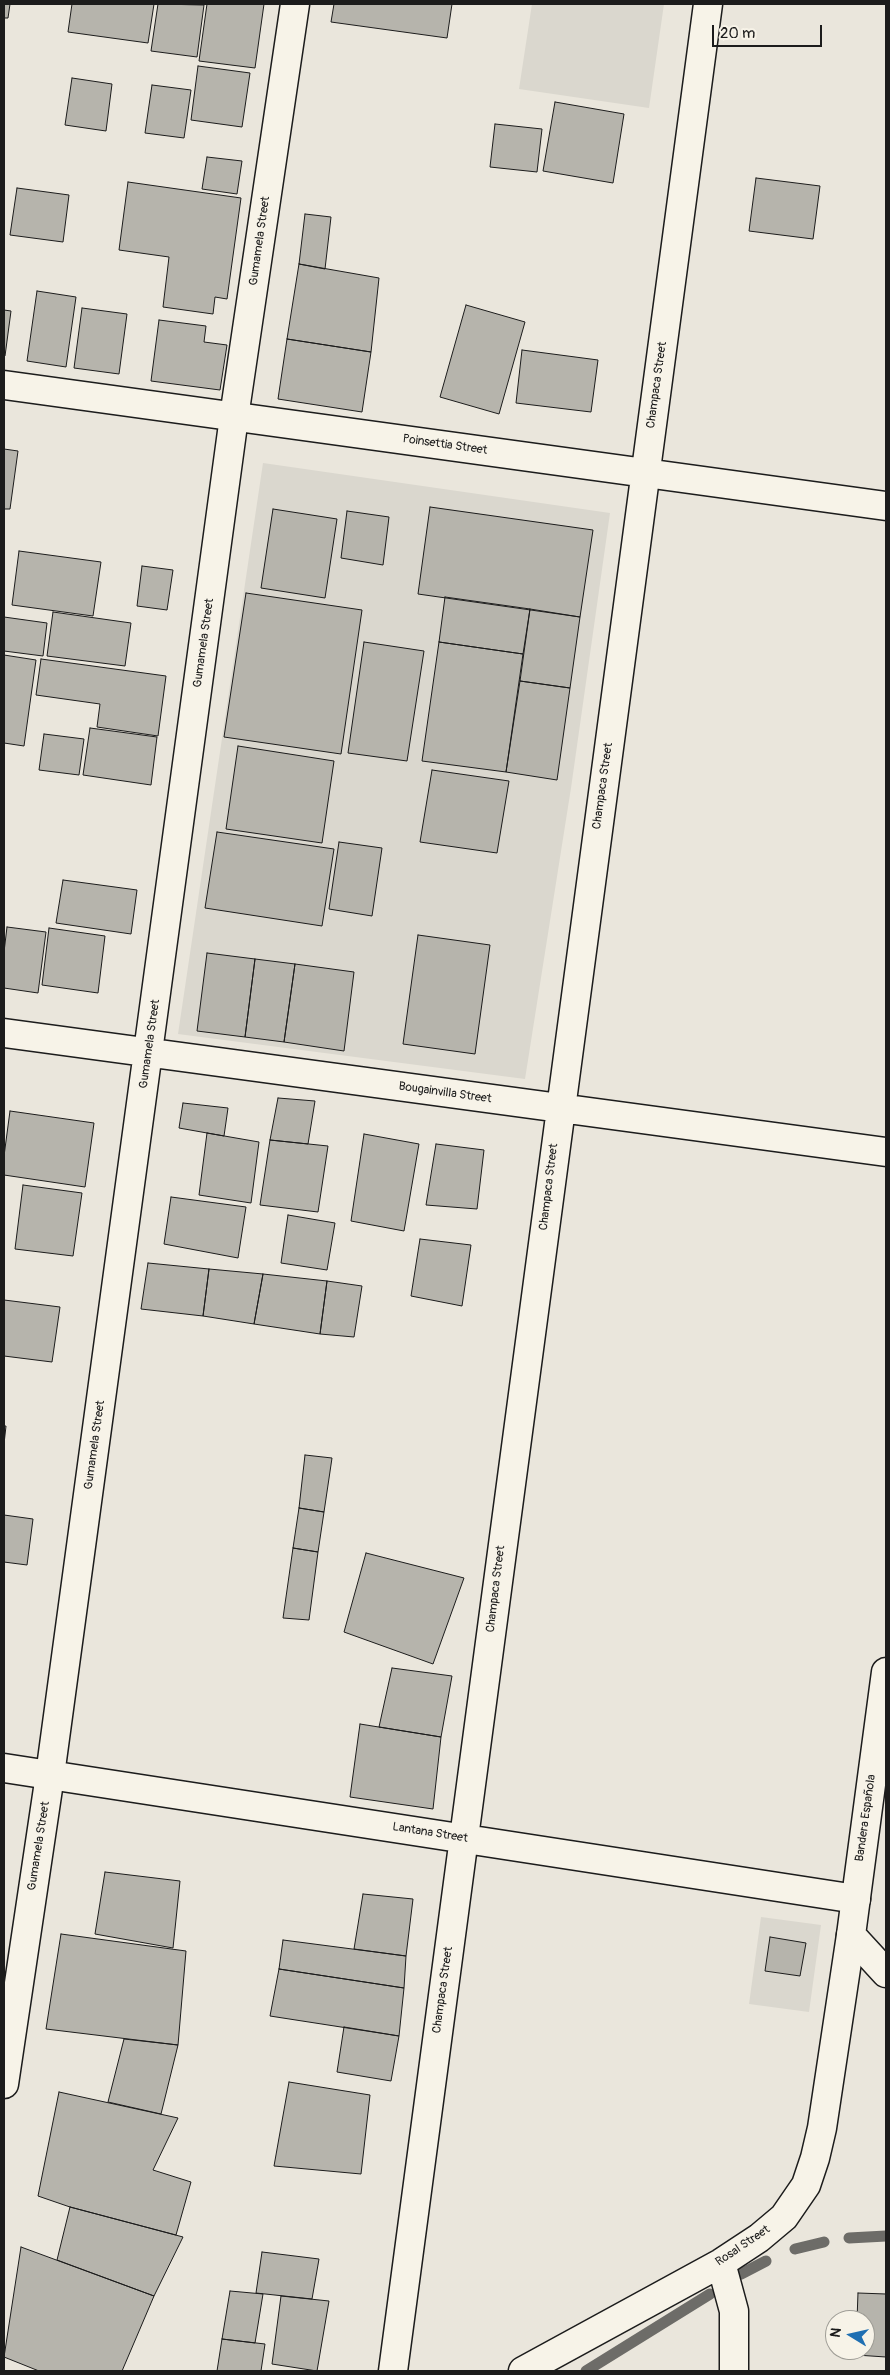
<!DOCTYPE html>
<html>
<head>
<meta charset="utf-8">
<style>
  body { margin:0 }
  #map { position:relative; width:890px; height:2375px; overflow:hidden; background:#eae6dc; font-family:Pangolin,sans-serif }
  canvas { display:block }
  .frame { position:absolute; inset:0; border:5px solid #1c1c1c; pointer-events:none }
  .north { position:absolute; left:825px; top:2310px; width:50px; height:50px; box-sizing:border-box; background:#f7f3e8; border:1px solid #9f9d96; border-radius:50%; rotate:279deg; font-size:14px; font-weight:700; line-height:20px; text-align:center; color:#1c1c1c }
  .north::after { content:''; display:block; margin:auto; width:18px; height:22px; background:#1f6fb2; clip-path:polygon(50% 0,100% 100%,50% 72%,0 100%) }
  .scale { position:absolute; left:712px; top:25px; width:110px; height:22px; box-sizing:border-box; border:2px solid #1c1c1c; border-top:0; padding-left:6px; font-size:15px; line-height:18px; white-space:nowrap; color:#1c1c1c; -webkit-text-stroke:4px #f7f3e8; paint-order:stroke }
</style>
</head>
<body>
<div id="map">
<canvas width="890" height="2375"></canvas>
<div class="frame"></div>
<div class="north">N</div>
<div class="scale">20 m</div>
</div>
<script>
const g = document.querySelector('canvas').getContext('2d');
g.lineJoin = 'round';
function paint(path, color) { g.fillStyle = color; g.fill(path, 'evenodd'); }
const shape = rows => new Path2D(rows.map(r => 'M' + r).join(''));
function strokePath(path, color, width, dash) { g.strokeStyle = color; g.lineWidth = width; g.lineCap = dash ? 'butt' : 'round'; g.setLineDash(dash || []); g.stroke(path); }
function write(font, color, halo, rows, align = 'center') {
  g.font = font + ' Pangolin,sans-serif'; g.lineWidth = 4; g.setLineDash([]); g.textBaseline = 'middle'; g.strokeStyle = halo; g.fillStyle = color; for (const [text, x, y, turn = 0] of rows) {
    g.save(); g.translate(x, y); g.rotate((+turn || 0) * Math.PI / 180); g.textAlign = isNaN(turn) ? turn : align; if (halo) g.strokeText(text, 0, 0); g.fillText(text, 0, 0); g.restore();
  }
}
paint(shape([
  [532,4,664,4,649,108,519,89],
  [263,463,610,513,571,788,525,1079,178,1034],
  [761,1917,821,1925,809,2012,749,2004]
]), '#dad7ce');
strokePath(shape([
  [849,2238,886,2236],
  [795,2249,824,2242],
  [741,2274,766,2261],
  [586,2371,710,2294]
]), '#6d6c68', 11);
const building = shape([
  [4,4,10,4,8,18,4,18,4,4],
  [72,4,154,4,148,43,68,32,72,4],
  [158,4,204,5,197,57,151,51,158,4],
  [207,4,264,4,255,68,199,61,207,4],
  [334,4,452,4,447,38,331,22,334,4],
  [198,66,250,73,242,127,191,120,198,66],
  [72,78,112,84,106,131,65,125,72,78],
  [152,85,191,90,184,138,145,133,152,85],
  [555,102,624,114,613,183,543,171,555,102],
  [495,124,542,129,537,172,490,167,495,124],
  [207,157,242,161,237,194,202,189,207,157],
  [756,178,820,186,813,239,749,231,756,178],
  [128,182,241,198,227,299,215,297,213,314,163,307,169,257,119,250,128,182],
  [17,188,69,195,63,242,10,235,17,188],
  [305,214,331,217,325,269,299,264,305,214],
  [299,264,379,278,371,352,287,339,299,264],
  [37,291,76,297,66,367,27,361,37,291],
  [466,305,525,322,499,414,440,397,466,305],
  [82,308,127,314,119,374,74,368,82,308],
  [4,310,11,311,5,356,4,355,4,310],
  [159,320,206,326,204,342,227,345,220,390,151,381,159,320],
  [287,339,371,352,362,412,278,399,287,339],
  [522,350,598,360,591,412,516,403,522,350],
  [4,449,18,451,10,509,4,509,4,449],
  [430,507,593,530,580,617,418,594,430,507],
  [273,509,337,519,325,598,261,588,273,509],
  [347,511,389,517,383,565,341,558,347,511],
  [19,551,101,562,93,616,12,605,19,551],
  [142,566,173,570,167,610,137,606,142,566],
  [246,593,362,610,341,754,224,737,246,593],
  [445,597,530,609,523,654,439,642,445,597],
  [530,609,580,617,570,688,520,681,530,609],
  [53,612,131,623,125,666,47,656,53,612],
  [4,617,47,623,43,656,4,651,4,617],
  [364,642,424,651,407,761,348,753,364,642],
  [439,642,523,654,506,772,422,761,439,642],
  [4,655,36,660,24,746,4,743,4,655],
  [41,659,166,676,158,736,97,727,100,704,36,695,41,659],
  [520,681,570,688,557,780,506,772,520,681],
  [90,728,157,737,151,785,83,775,90,728],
  [44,734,84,739,79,775,39,770,44,734],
  [238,746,334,761,322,843,226,829,238,746],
  [432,770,509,781,497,853,420,842,432,770],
  [217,832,334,849,322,926,205,908,217,832],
  [339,842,382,848,372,916,329,909,339,842],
  [63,880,137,890,131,934,56,923,63,880],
  [7,927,46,932,38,993,4,988,4,952,7,927],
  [49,928,105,936,98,993,42,985,49,928],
  [418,935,490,945,475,1054,403,1044,418,935],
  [207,953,255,959,245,1037,197,1031,207,953],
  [255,959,295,964,284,1042,245,1037,255,959],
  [295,964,354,972,344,1051,284,1042,295,964],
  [278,1098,315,1101,308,1144,270,1140,278,1098],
  [183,1103,228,1108,224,1136,179,1128,183,1103],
  [10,1111,94,1123,85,1187,4,1175,4,1156,10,1111],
  [207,1133,259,1142,251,1203,199,1195,207,1133],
  [364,1134,419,1144,404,1231,351,1221,364,1134],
  [270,1140,328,1146,318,1212,260,1205,270,1140],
  [436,1144,484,1150,477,1209,426,1205,436,1144],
  [23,1185,82,1193,73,1256,15,1249,23,1185],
  [171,1197,246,1207,238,1258,164,1244,171,1197],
  [288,1215,335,1223,327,1270,281,1263,288,1215],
  [420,1239,471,1245,462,1306,411,1296,420,1239],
  [148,1263,209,1269,203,1316,141,1309,148,1263],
  [209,1269,263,1274,254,1324,203,1316,209,1269],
  [263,1274,327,1281,320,1334,254,1324,263,1274],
  [327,1281,362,1286,354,1337,320,1334,327,1281],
  [4,1300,60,1307,52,1362,4,1356,4,1300],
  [4,1426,6,1426,4,1444,4,1426],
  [305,1455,332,1458,324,1512,299,1508,305,1455],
  [299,1508,324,1512,318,1552,293,1548,299,1508],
  [4,1515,33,1519,27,1565,4,1562,4,1515],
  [293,1548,318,1552,309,1620,283,1618,293,1548],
  [366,1553,464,1578,433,1664,344,1632,366,1553],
  [392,1668,452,1676,441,1737,379,1727,392,1668],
  [360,1724,441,1737,433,1809,350,1797,360,1724],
  [105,1872,180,1881,173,1948,95,1934,105,1872],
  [363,1894,413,1899,406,1956,354,1949,363,1894],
  [61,1934,186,1951,178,2045,46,2029,61,1934],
  [770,1937,806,1943,800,1976,765,1971,770,1937],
  [283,1940,406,1956,404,1988,279,1969,283,1940],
  [279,1969,404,1988,399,2036,270,2016,279,1969],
  [344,2027,399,2036,391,2081,337,2072,344,2027],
  [124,2039,178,2045,161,2114,108,2102,124,2039],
  [289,2082,370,2095,361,2174,274,2166,289,2082],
  [59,2092,178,2118,153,2170,191,2182,176,2235,70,2207,38,2196,59,2092],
  [70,2207,183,2237,154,2296,57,2260,70,2207],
  [21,2247,154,2296,122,2371,39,2371,4,2357,21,2247],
  [262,2252,319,2259,312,2299,256,2293,262,2252],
  [230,2291,263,2294,255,2343,222,2339,230,2291],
  [858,2293,886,2294,886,2357,856,2355,856,2350,865,2350,865,2320,857,2320,858,2293],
  [281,2296,329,2301,317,2371,272,2364,281,2296],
  [222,2339,265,2344,261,2371,217,2371,222,2339]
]);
paint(building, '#b6b4ac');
strokePath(building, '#1c1c1c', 1);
const street = shape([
  [4,385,886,506],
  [4,1033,886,1152],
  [4,1768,856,1899],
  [4,2084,50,1775,234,417,295,4],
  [721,2263,734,2311,734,2371],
  [393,2371,708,4],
  [523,2371,721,2263,759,2238,784,2217,806,2185,815,2158,822,2128,851,1935]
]);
const secondary = shape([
  [886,1672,851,1935,886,1973]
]);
strokePath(street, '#1c1c1c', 31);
strokePath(secondary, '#1c1c1c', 31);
strokePath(street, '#f7f3e8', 28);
strokePath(secondary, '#f7f3e8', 28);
write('12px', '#1c1c1c', '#f7f3e8', [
  ["Gumamela Street",260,241,-82],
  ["Champaca Street",657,385,-82],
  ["Poinsettia Street",445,445,8],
  ["Gumamela Street",204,643,-82],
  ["Champaca Street",603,786,-82],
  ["Gumamela Street",150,1044,-82],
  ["Bougainvilla Street",445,1093,8],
  ["Champaca Street",549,1187,-83],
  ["Gumamela Street",95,1445,-82],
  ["Champaca Street",496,1589,-83],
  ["Bandera Española",866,1818,-82],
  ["Lantana Street",430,1833,9],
  ["Gumamela Street",39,1846,-81],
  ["Champaca Street",443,1990,-82],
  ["Rosal Street",743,2246,-34]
]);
</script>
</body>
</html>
